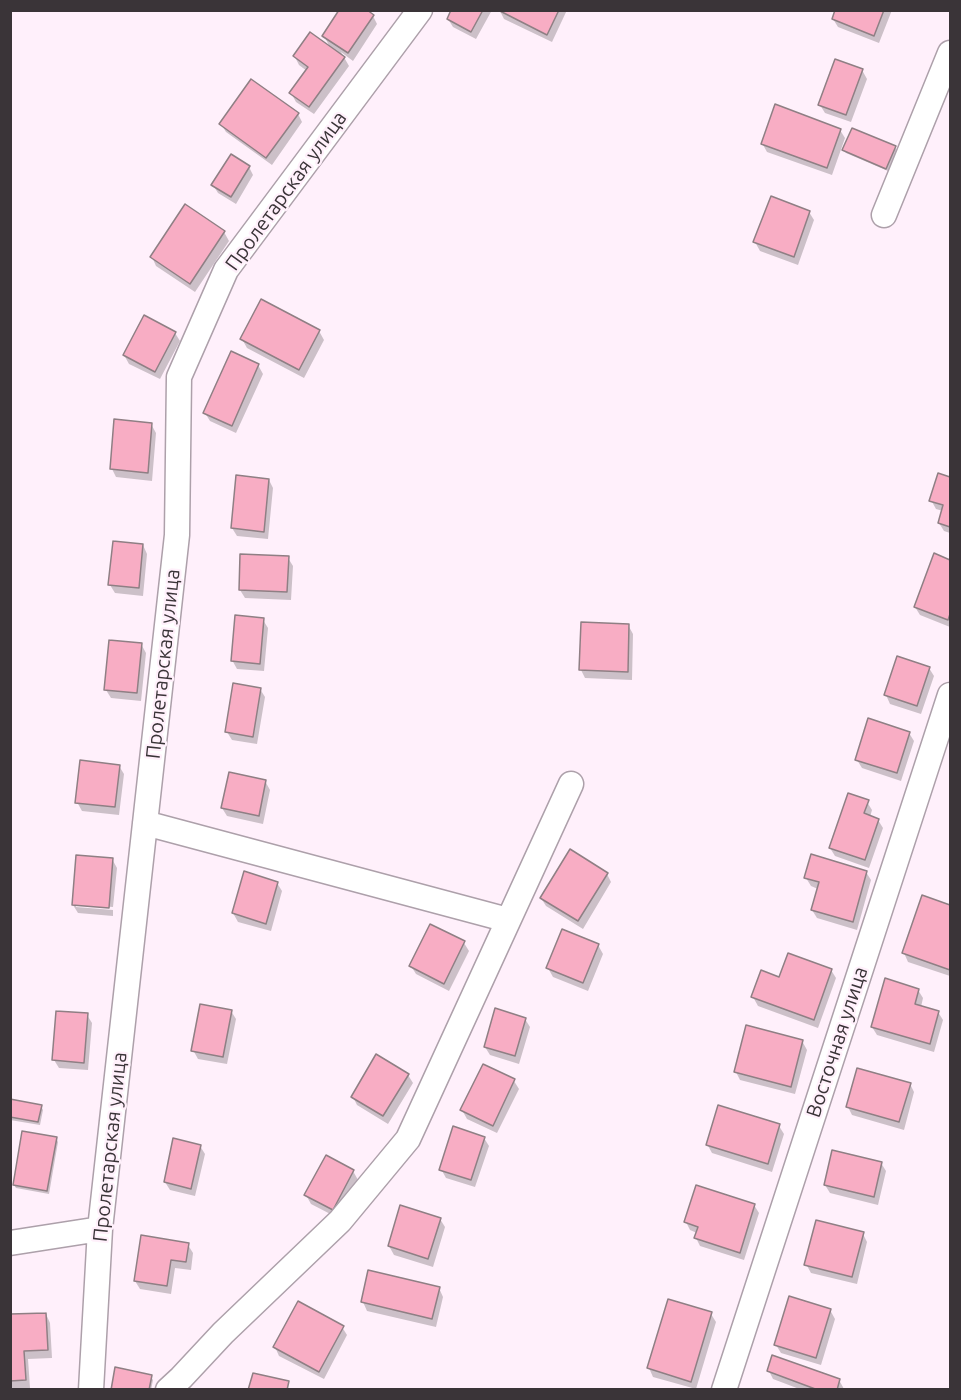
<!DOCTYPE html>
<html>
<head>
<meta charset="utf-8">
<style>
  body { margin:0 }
  #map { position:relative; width:961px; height:1400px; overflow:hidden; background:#fff0fb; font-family:Ubuntu,sans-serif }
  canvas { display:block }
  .frame { position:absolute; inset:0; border:12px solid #3a3438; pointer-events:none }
</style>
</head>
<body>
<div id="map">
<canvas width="961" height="1400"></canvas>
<div class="frame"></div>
</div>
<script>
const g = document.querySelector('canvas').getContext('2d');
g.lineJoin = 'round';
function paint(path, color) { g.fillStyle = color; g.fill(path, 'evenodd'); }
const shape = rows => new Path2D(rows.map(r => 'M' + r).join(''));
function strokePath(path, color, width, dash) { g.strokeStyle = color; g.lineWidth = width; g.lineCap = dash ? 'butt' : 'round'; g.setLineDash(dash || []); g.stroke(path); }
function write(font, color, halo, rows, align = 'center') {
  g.font = font + ' Ubuntu,sans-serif'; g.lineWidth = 4.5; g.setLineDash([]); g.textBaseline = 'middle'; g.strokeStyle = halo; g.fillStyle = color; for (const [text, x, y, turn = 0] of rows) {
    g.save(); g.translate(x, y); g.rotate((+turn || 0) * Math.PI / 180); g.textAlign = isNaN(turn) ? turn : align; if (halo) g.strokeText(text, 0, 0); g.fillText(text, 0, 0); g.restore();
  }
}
paint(shape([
  [453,10,492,10,476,39,453,27,448,19],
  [567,10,552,42,504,19,500,11],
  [837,10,892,10,879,43,838,27,833,19],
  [373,16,377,24,353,61,341,52,349,66,314,114,296,102,291,93,307,71,299,65,295,57,331,49,324,36],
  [862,70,867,79,851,122,825,113,820,105],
  [298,114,302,122,272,165,226,132,221,124],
  [840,130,845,138,832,175,767,152,762,143],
  [895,148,897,151,888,171,846,153,844,150],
  [249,167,253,175,236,204,218,193,213,185],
  [185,206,224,232,229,241,195,292,156,266,152,257],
  [809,212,814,220,798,265,760,251,755,242],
  [319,331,324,340,304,378,247,348,242,339],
  [175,333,180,341,160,379,129,364,124,355],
  [258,365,263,374,236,433,210,421,205,413],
  [151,424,156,433,152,481,116,477,112,469],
  [939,475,950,478,950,533,944,531,939,523,943,511,936,509,931,500],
  [269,480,273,488,268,539,237,536,232,528],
  [143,545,147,554,143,596,115,593,110,585],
  [935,555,950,561,950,627,920,615,915,607],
  [288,558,293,566,291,600,245,598,240,590],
  [263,620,268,628,264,671,237,669,232,660],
  [628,625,633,634,632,680,585,678,581,670],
  [141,644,146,653,141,701,111,698,106,690],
  [929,668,934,676,921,714,890,704,886,695],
  [260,689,265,697,257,744,232,740,227,732],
  [909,733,914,741,901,781,862,768,857,760],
  [119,766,124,774,119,815,82,811,77,802],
  [265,781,270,790,263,824,227,816,222,808],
  [867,802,872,810,870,817,878,820,883,828,869,868,835,856,830,848],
  [112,859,117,868,113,907,76,904,76,907,113,910,113,916,78,913,73,905],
  [866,872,871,880,857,930,817,918,812,910,818,889,811,886,806,878],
  [607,874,611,882,583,929,546,906,541,898],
  [277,883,282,891,271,931,238,922,233,913],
  [923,897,950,906,950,976,908,962,904,953],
  [431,926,464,943,469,951,449,991,416,974,411,966],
  [598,945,603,954,588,991,553,977,548,968],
  [831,970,836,978,818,1028,758,1006,753,997,780,978],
  [918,990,923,998,921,1007,938,1012,943,1020,934,1052,877,1035,872,1027],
  [231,1011,236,1019,227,1064,198,1059,193,1050],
  [87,1015,92,1023,88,1070,59,1068,54,1060],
  [525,1019,530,1027,519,1064,490,1055,485,1047],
  [802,1041,807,1050,795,1094,740,1080,736,1072],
  [408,1075,413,1083,388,1124,357,1105,353,1097],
  [514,1081,519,1089,497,1133,467,1119,462,1110],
  [910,1084,914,1092,904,1130,852,1115,848,1107],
  [10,1100,41,1106,43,1110,40,1125,10,1120],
  [779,1126,784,1134,772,1172,712,1153,707,1144],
  [56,1138,58,1142,49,1194,16,1188,14,1185],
  [484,1138,489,1146,475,1187,446,1178,441,1169],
  [200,1146,205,1154,195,1196,170,1190,165,1182],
  [881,1163,886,1171,878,1205,830,1193,825,1185],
  [353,1171,358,1180,338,1218,311,1204,306,1195],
  [754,1205,759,1213,744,1260,700,1246,696,1238,697,1233,690,1230,686,1222],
  [440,1219,445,1227,433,1267,394,1255,389,1246],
  [863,1234,867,1242,857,1284,811,1273,806,1264],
  [188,1245,193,1253,191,1270,175,1268,171,1294,140,1289,135,1281],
  [439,1288,443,1297,436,1327,367,1311,363,1302],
  [830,1310,835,1319,821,1365,781,1353,776,1345],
  [46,1314,50,1323,52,1358,28,1359,30,1388,10,1389,10,1316],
  [711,1314,716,1322,696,1389,653,1377,649,1368],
  [342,1327,347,1335,324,1379,279,1356,275,1347],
  [769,1371,839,1380,844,1389,802,1390,773,1379],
  [151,1377,153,1380,151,1390,112,1390]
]), '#0003');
const building = shape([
  [339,10,367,10,374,15,348,53,322,36,339,10],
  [451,10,483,10,471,32,447,19,451,10],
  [498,10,559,10,547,35,498,10],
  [835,10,884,10,874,36,832,19,835,10],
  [310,32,345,57,309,107,289,93,308,67,293,56,310,32],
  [835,59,863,69,846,115,818,105,835,59],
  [251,79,299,113,266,158,219,124,251,79],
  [775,104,841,129,827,168,761,144,775,104],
  [852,128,896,146,886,169,842,150,852,128],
  [231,154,250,166,231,197,211,185,231,154],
  [771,196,810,211,794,257,753,242,771,196],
  [185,204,225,231,190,284,150,257,185,204],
  [261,299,320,330,299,370,240,339,261,299],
  [144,315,176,332,155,372,123,355,144,315],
  [231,351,259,364,232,426,203,413,231,351],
  [114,419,152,423,148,473,110,469,114,419],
  [938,473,950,477,950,527,938,523,943,505,929,501,938,473],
  [236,475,269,479,264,532,231,528,236,475],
  [113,541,143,544,139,588,108,585,113,541],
  [934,553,950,560,950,614,948,620,914,607,934,553],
  [240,554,289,556,287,592,239,590,240,554],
  [235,615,264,618,260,664,231,661,235,615],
  [581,622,629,624,628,672,579,670,581,622],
  [109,640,142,643,137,693,104,690,109,640],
  [897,656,930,667,917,706,884,695,897,656],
  [233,683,261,688,253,737,225,732,233,683],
  [868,718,910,732,897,773,855,760,868,718],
  [80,760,120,765,115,807,75,803,80,760],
  [229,772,266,780,259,816,221,808,229,772],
  [848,793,869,800,864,813,879,819,865,860,829,848,848,793],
  [570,849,608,873,578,921,540,898,570,849],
  [811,854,867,871,853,922,811,910,819,882,804,878,811,854],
  [76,855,113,858,109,908,72,905,76,855],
  [244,871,278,882,266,924,232,913,244,871],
  [922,895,950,905,950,970,902,953,922,895],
  [430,924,465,941,444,984,409,966,430,924],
  [562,929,599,944,583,983,546,968,562,929],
  [788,953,832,969,814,1020,751,997,761,970,779,977,788,953],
  [885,978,919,989,915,1004,939,1011,930,1044,871,1027,885,978],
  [200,1004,232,1010,223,1057,191,1051,200,1004],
  [495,1008,526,1018,515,1056,484,1047,495,1008],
  [56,1011,88,1013,84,1063,52,1060,56,1011],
  [746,1025,803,1040,791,1087,734,1072,746,1025],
  [376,1054,409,1074,383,1116,351,1097,376,1054],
  [483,1064,515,1079,493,1126,460,1110,483,1064],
  [857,1068,911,1083,899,1122,846,1107,857,1068],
  [10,1099,42,1105,38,1122,10,1117,10,1099],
  [718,1105,780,1124,768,1164,706,1145,718,1105],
  [453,1126,485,1137,471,1180,439,1170,453,1126],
  [22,1131,57,1137,47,1191,13,1185,22,1131],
  [173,1138,201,1145,191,1189,164,1182,173,1138],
  [832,1150,882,1162,874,1197,824,1185,832,1150],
  [326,1155,354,1170,333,1210,304,1195,326,1155],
  [696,1185,755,1204,740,1253,694,1238,698,1227,684,1222,696,1185],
  [400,1205,441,1218,428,1259,388,1246,400,1205],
  [816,1220,864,1232,852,1277,804,1265,816,1220],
  [141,1235,189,1243,186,1262,171,1260,167,1286,134,1281,141,1235],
  [368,1270,440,1287,432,1319,361,1302,368,1270],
  [789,1296,831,1309,816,1358,774,1345,789,1296],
  [668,1299,712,1312,691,1382,647,1368,668,1299],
  [298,1301,344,1326,319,1372,273,1347,298,1301],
  [46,1313,48,1350,24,1351,26,1380,10,1381,10,1314,46,1313],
  [772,1355,840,1379,837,1390,818,1390,767,1371,772,1355],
  [115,1367,152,1375,149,1390,111,1390,115,1367],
  [253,1373,289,1381,287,1390,248,1390,253,1373]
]);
paint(building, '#f8adc4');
strokePath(building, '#8f7f84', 1.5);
const street = shape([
  [884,215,950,53],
  [145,823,508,920],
  [10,1243,100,1229],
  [91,1390,100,1229,177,535,179,377,226,270,420,10],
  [168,1390,181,1378,223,1333,340,1221,408,1139,571,784],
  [724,1390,950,695]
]);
strokePath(street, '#ada0aa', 27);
strokePath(street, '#fff', 24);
write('20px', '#3a3438', '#fff0fb', [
  ["Пролетарская улица",286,191,-54],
  ["Пролетарская улица",163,664,-84],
  ["Восточная улица",837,1042,-72],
  ["Пролетарская улица",110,1147,-84]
]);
</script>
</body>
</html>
